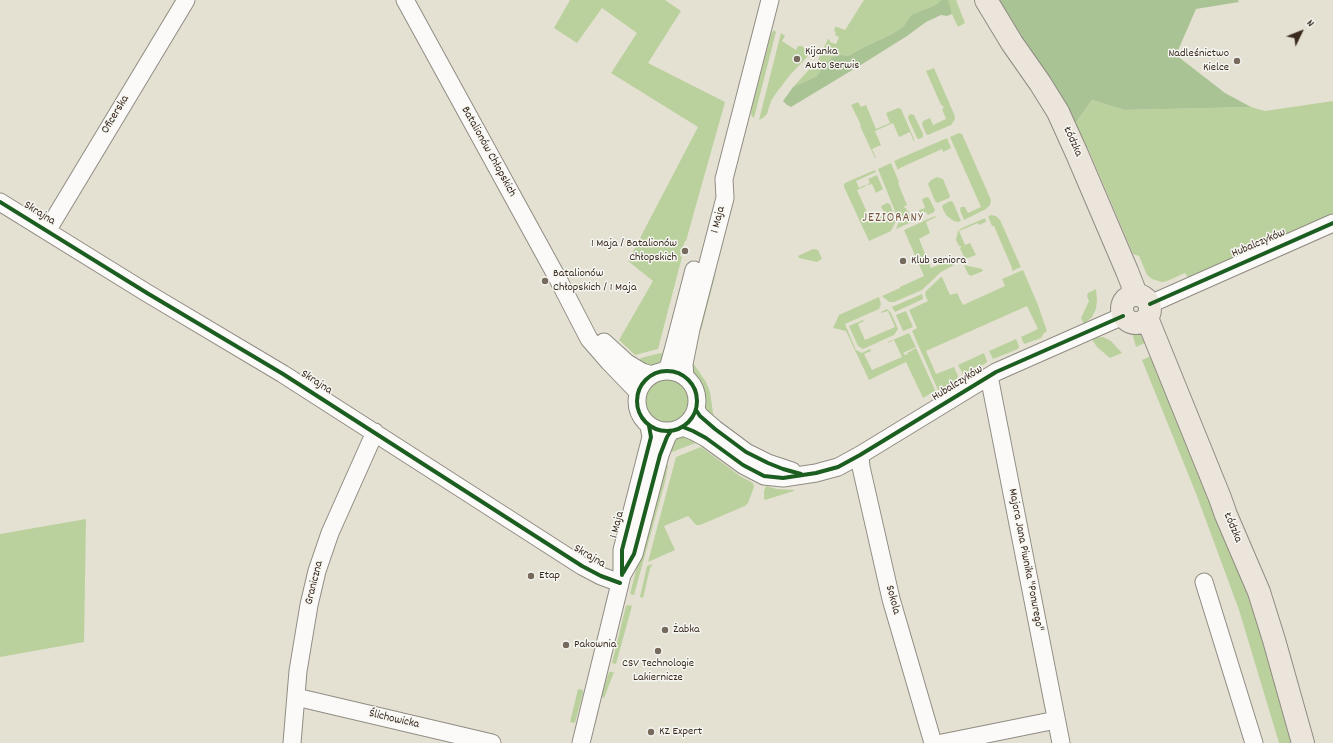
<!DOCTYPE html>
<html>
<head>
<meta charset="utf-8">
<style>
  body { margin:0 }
  #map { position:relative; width:1333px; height:743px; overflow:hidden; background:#e4e1d3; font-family:Dekko,sans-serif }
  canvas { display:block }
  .north { position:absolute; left:1281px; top:12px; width:40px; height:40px; -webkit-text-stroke:3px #f6f6f2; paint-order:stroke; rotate:47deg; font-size:11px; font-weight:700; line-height:16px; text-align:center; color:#3b2a1e }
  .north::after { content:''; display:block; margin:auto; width:14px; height:18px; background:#3b2a1e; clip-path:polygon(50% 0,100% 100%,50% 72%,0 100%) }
</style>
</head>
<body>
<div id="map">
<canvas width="1333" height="743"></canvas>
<div class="north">N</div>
</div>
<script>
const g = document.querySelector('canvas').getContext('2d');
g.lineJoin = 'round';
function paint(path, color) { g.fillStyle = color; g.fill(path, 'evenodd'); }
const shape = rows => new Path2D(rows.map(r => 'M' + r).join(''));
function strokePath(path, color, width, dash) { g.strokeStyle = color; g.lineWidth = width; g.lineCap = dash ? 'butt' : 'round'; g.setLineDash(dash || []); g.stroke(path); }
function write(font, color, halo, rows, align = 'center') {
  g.font = font + ' Dekko,sans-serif'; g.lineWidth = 3; g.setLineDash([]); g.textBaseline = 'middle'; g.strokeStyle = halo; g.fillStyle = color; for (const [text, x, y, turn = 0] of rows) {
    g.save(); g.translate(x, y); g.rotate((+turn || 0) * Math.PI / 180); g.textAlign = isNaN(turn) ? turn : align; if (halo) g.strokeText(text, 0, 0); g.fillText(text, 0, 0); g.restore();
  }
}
paint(shape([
  [570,0,665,0,681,11,648,63,725,102,686,241,685,241,680,256,682,257,658,349,635,355,619,340,653,281,628,261,698,127,611,73,637,33,602,8,577,43,554,28],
  [864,0,941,0,939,4,911,15,903,27,892,34,864,47,848,56,843,55,822,68,817,76,793,87,818,60,828,39,830,40,830,42,836,44,839,37,835,35,836,32,834,31,835,28,834,27,837,27,845,30],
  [947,0,956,0,965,23,958,27,949,8],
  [774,30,776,32,754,118,751,115,752,106,771,34],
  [781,33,785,36,782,41,796,50,798,46,802,46,809,52,807,57,790,75,777,92,771,101,767,114,763,118,759,120],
  [934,68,954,114,955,119,951,125,928,135,926,134,922,124,923,121,930,118,933,125,946,119,942,109,944,108,942,105,941,105,926,71],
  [1092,100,1124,110,1251,107,1265,111,1333,101,1333,214,1188,278,1185,273,1167,281,1162,282,1152,279,1147,275,1139,256,1133,254,1090,153,1075,124],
  [858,102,861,107,866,105,876,129,890,123,886,113,898,108,901,109,914,139,914,142,910,132,899,137,893,123,875,131,881,145,872,149,876,158,875,158,861,128,860,123,851,105],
  [911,114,914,115,923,134,923,137,919,139,917,138,908,118,909,115],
  [959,133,962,134,991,200,990,205,986,209,964,220,960,210,961,207,965,207,968,213,981,207,950,137],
  [947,138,951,148,943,152,942,149,900,168,898,170,894,161],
  [891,163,899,182,898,183,907,205,903,207,906,208,907,211,908,210,910,216,919,212,919,210,925,208,922,199,927,197,929,198,935,210,934,212,928,215,926,212,915,217,916,220,896,229,899,221,878,169],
  [875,170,876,172,856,181,859,188,865,185,866,186,857,190,871,221,885,215,881,206,887,203,890,204,896,221,891,231,869,241,844,187,844,184,847,182],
  [877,175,883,189,876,193,872,184,868,185,867,184,870,183,868,179],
  [937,177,943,179,950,196,949,198,937,203,935,201,928,184,931,180],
  [950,201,953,202,961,221,957,222,952,220,946,215,942,207,943,205],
  [991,215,996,216,1000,220,1021,267,1012,271,1012,268,994,226,992,226,988,216],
  [935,216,936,217,926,222,930,233,919,239,931,268,953,259,954,265,941,272,922,290,894,302,889,302,882,296,900,288,900,287,924,276,904,230],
  [985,218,986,222,979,225,978,223,959,231,965,245,970,243,976,255,965,259,960,248,961,247,961,246,959,246,956,240,958,231,962,228],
  [813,249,818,250,822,259,817,262,799,258,798,256],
  [964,265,982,269,983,271,971,276,968,274],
  [1023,270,1038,305,1047,331,1044,333,1041,338,1024,344,1021,337,1038,329,1027,306,926,351,936,374,954,367,958,376,957,379,940,390,938,390,912,331,917,328,909,310,928,301,925,295,926,291,941,277,942,277,950,295,957,293,963,305,1005,286,1002,279],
  [716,272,701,330,700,330,698,328,708,293],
  [1096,289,1097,301,1096,309,1092,317,1084,324,1081,318,1089,301,1087,296,1088,293],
  [922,294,923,299,895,312,892,307],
  [879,297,881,304,879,309,845,324,856,350,862,353,870,349,871,351,864,354,872,370,902,357,894,340,888,343,888,342,909,333,916,347,903,353,905,355,908,354,907,353,916,348,935,390,935,393,933,392,923,398,906,362,869,380,846,331,833,328,839,315],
  [887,309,891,313,898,329,894,335,863,349,858,346,849,326,863,320,864,321,858,324,865,340,895,327,888,311,881,313,881,312],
  [906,311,913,327,903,331,896,315],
  [1136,329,1138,330,1145,343,1136,347,1133,336,1133,333,1134,330],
  [1103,337,1111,341,1122,353,1110,358,1097,347,1091,338],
  [1016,339,1019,346,1018,349,993,359,989,351],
  [660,353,664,354,661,361,655,365,648,366,638,363,641,358],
  [984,353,987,361,986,363,965,375,963,374,958,365],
  [1151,356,1253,603,1295,743,1279,743,1239,610,1197,496,1142,360],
  [691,360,706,382,710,392,714,419,708,415,705,409,706,398,704,390,691,367],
  '646 401a22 22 0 1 1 44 0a22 22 0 1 1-44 0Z',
  [684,436,698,442,672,452,667,450,676,438],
  [701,447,740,476,753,483,754,487,748,503,745,506,700,525,696,525,688,516,664,526,675,550,648,562,676,457],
  [666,463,668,466,665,482,634,595,630,594,652,507],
  [766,486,777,489,794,490,794,491,765,500,764,499,764,491],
  [86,519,84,642,0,657,0,534],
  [653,564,650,568,643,598,640,597,647,566],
  [628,605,632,606,616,664,612,663,626,606],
  [609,672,614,672,604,698,601,696],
  [578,689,583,690,583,693,575,723,570,722]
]), '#bbd19d');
paint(shape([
  [941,0,948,0,952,14,947,16,941,15,926,22,907,36,864,63,791,107,787,105,783,101,793,87,817,76,822,68,833,57,843,55,848,56,864,47,892,34,903,27,911,15,938,4],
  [994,0,1238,0,1239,2,1196,9,1176,55,1225,93,1251,107,1124,110,1092,100,1075,124]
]), '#aac395');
const minor = shape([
  [405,0,558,279,589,339,609,362,638,392],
  [0,202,147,293,283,374,582,566,601,576,620,583],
  [47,231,186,0],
  [1150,304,1333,223],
  [604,342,627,363,642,372,652,375],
  '637 401a30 30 0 1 1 60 0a30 30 0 1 1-60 0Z',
  [665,371,669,365,674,347,694,270],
  [989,376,1061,743],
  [685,377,684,364,691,329,725,198,724,179,770,0],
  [696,410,700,416,715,429,746,452,768,463,792,471],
  [683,427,693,431,706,438,743,465,764,476,783,478,816,473,838,467,860,455,996,372,1123,316],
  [860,455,861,467,891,599,933,743],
  [622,574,622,550,651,437,649,426],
  [1204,582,1254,743],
  [296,697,492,743],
  [292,743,298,671,309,605,317,571,330,533,375,432],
  [581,743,622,575,634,554,660,455,667,437,671,431],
  [942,743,1056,720]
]);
const major = shape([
  [986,0,1012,43,1040,83,1058,112,1077,154,1127,271,1136,294],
  '1122 309a14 14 0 1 1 28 0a14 14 0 1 1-28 0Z',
  [1147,318,1220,498,1226,515,1259,592,1274,640,1303,743]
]);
strokePath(minor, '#908c83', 19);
strokePath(major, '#908c83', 24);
strokePath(minor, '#fbfaf8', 17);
strokePath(major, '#ece5dc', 22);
strokePath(shape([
  [0,202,147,293,283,374,582,566,601,576,620,583],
  [1150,304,1333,223],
  '637 401a30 30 0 1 1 60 0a30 30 0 1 1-60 0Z',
  [696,410,700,416,715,429,746,452,768,463,783,469,801,474],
  [683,427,693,431,706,438,743,465,764,476,783,478,816,473,838,467,860,455,996,372,1123,316],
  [623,573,634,554,660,455,667,437,671,431],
  [622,575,622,550,651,437,649,426]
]), '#1b5e20', 4);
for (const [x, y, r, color] of [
  [797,59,4,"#766a5d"],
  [1237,61,4,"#766a5d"],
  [685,251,4,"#766a5d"],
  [903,261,4,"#766a5d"],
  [545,281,4,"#766a5d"],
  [531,576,4,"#766a5d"],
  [665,630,4,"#766a5d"],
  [566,645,4,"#766a5d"],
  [658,651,4,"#766a5d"],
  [651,732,4,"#766a5d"]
]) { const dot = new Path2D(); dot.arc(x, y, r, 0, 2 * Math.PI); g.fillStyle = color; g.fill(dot); strokePath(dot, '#f6f6f2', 1.5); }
write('12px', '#3b2a1e', '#f6f6f2', [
  ["Kijanka",805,52],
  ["Auto Serwis",805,66],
  ["Nadleśnictwo",1229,54,"right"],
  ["Kielce",1229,68,"right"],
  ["1 Maja / Batalionów",677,244,"right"],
  ["Chłopskich",677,258,"right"],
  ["Klub seniora",911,261],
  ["Batalionów",553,274],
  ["Chłopskich / 1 Maja",553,288],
  ["Etap",539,576],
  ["Żabka",673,630],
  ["Pakownia",574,645],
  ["CSV Technologie",658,664,"center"],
  ["Lakiernicze",658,678,"center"],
  ["KZ Expert",659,732]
], 'left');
write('12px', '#3b2a1e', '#f6f6f2', [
  ["Oficerska",116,115,-59],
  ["Łódzka",1072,142,66],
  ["Batalionów Chłopskich",488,152,61],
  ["Skrajna",39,214,32],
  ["1 Maja",719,220,-76],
  ["Hubalczyków",1259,244,-23],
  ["Skrajna",316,383,33],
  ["Hubalczyków",958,384,-32],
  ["1 Maja",618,525,-76],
  ["Łódzka",1232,528,67],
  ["Skrajna",589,557,30],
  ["Majora Jana Piwnika \"Ponurego\"",1025,560,79],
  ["Graniczna",315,583,-76],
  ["Sokola",892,600,75],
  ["Ślichowicka",394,720,13]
]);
g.letterSpacing = '1px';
write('13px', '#795a40', '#f6f6f2', [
  ["JEZIORANY",893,219]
]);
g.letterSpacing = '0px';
</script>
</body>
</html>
